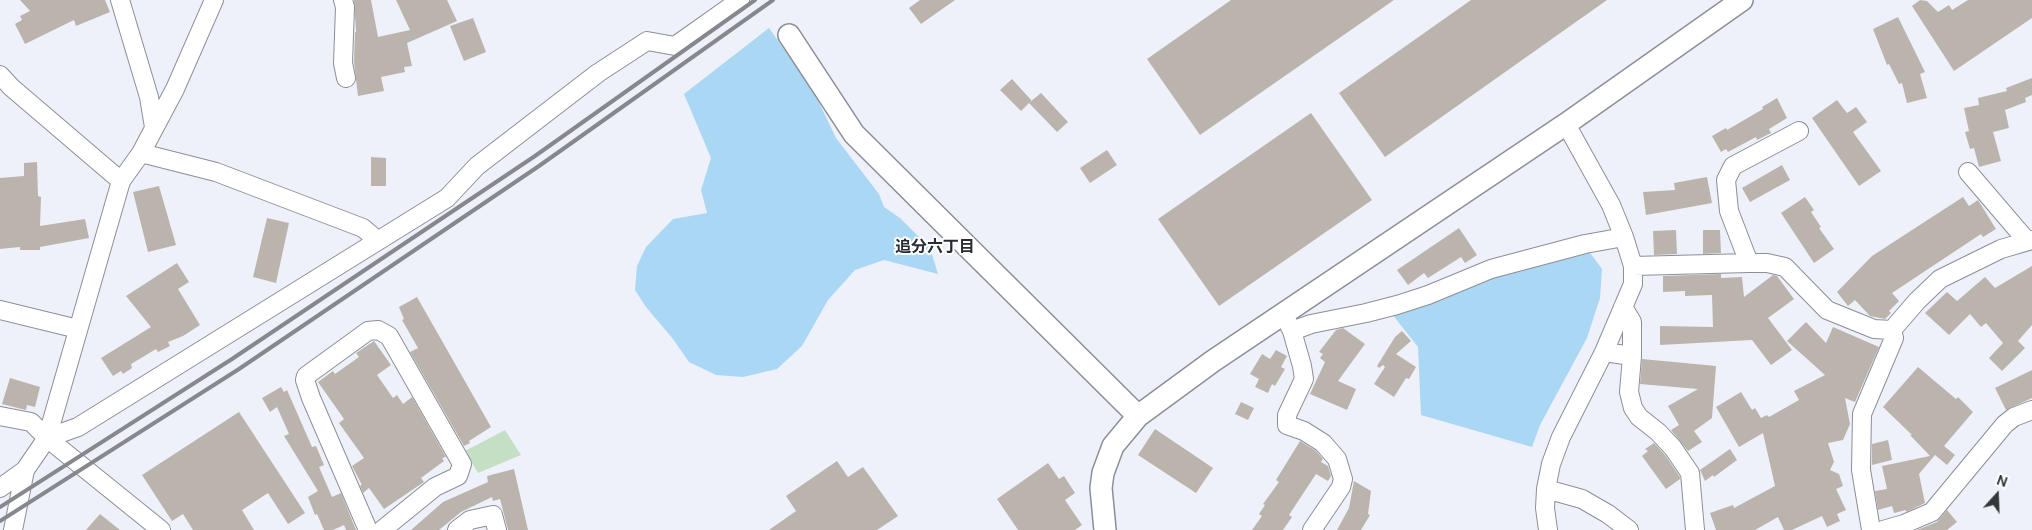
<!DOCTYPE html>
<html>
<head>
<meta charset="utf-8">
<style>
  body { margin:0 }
  #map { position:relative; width:2032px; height:530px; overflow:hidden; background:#eef1fa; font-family:"DM Sans",sans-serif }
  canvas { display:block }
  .north { position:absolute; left:1972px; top:470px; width:50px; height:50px; -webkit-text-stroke:4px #fff; paint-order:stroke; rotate:20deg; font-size:14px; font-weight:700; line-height:20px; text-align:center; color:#36373a }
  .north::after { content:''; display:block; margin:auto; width:18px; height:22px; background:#36373a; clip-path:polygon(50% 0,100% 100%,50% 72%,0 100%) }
</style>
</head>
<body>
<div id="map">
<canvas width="2032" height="530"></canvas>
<div class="north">N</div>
</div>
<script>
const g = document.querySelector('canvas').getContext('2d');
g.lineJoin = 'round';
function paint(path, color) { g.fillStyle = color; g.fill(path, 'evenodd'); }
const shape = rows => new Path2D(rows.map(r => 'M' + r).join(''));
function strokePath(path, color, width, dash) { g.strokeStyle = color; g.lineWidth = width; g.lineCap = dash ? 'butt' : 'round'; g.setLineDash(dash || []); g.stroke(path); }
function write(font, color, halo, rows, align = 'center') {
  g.font = font + ' "DM Sans","Noto Sans JP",sans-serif'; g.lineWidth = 4; g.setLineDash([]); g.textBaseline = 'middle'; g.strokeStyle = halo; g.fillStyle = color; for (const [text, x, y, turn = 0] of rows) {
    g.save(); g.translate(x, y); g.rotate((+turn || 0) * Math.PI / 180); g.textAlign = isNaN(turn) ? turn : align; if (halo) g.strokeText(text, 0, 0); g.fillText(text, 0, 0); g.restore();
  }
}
paint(shape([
  [505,430,521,455,478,473,465,451]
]), '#c5dfc4');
paint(shape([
  [769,28,812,88,836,138,879,194,884,207,900,218,930,248,938,274,884,260,855,270,828,300,802,346,777,369,743,377,716,375,689,362,673,339,646,307,635,290,637,266,646,247,673,219,707,213,701,190,711,158,684,94],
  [1580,249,1591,254,1602,269,1600,298,1587,338,1540,425,1532,447,1421,415,1418,347,1392,314,1520,267]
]), '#aad7f4');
paint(shape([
  [20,0,105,0,110,12,76,26,74,20,25,44,15,24,22,20,20,16,30,11],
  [354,0,371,0,378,37,410,30,396,0,447,0,457,21,407,43,412,66,404,67,405,72,381,77,384,91,358,96,354,62,355,32,356,32],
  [920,0,955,0,921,24,909,8],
  [1231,0,1394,0,1200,135,1147,59],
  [1471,0,1607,0,1385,157,1339,93],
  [1920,0,1927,1,1938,12,1949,5,1952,10,1968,0,2032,0,2032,18,1954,71,1912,6],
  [1898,17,1925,72,1920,74,1927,98,1907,103,1902,83,1899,84,1889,64,1887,65,1873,29],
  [473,18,486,52,464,61,450,26],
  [2032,78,2032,95,2025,98,2026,102,2005,110,2009,128,1993,132,2001,161,1979,167,1974,148,1970,149,1965,132,1969,131,1964,108,1979,105,1978,98,2007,91,2006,88],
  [1012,79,1032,101,1029,103,1041,93,1068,122,1057,132,1029,103,1021,111,1000,90],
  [1777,98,1787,118,1769,129,1771,133,1757,140,1756,137,1728,152,1726,149,1721,152,1712,136,1726,128,1727,130,1763,109,1762,107],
  [1837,100,1847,113,1856,107,1867,122,1853,132,1881,171,1859,186,1812,118],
  [1311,113,1372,200,1219,306,1158,219],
  [1107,150,1117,165,1090,183,1080,168],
  [371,157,386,158,386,186,371,186],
  [37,162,38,196,41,197,40,226,85,219,89,238,40,247,40,250,20,250,20,247,0,249,0,178,24,176,24,163],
  [1782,165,1790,180,1750,202,1742,188],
  [1707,177,1712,203,1646,215,1643,192,1675,190,1674,183],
  [159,186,176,245,148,252,133,192],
  [1805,197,1814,210,1811,212,1821,227,1819,228,1834,249,1814,263,1781,213],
  [1963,197,1969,206,1978,200,1996,229,1983,237,1981,234,1892,293,1899,301,1889,311,1891,313,1885,319,1870,316,1855,300,1848,306,1837,292,1872,256],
  [267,218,289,223,276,283,253,277],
  [1459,228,1477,255,1465,263,1461,257,1428,278,1424,273,1408,285,1397,270],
  [1676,230,1677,254,1654,255,1653,231],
  [1703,230,1720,230,1721,253,1703,254],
  [177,263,189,282,178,289,200,325,183,336,168,342,170,346,158,352,156,349,131,364,132,368,123,374,121,371,113,376,101,358,151,327,126,296],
  [2032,266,2032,325,2018,341,2025,348,2002,371,1989,358,2003,343,1986,323,1981,327,1970,314,1949,335,1925,313,1947,292,1957,301,1985,277,1995,288],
  [1721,274,1721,278,1742,277,1744,297,1773,275,1777,276,1794,299,1768,318,1792,350,1771,365,1752,340,1660,345,1660,326,1713,327,1712,295,1685,296,1685,291,1663,292,1663,276],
  [417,297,491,427,469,441,470,443,464,446,410,352,418,348,402,320,404,319,399,307],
  [1806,322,1826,343,1833,327,1879,347,1855,402,1845,398,1850,424,1843,440,1828,443,1834,462,1830,470,1839,474,1843,486,1836,489,1846,510,1837,514,1840,521,1827,527,1822,516,1792,530,1784,530,1778,517,1755,530,1716,530,1710,513,1733,505,1734,508,1775,486,1763,433,1739,447,1716,407,1741,392,1752,410,1755,408,1761,418,1767,415,1769,417,1799,400,1794,391,1825,375,1787,341],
  [1343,328,1365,344,1338,381,1356,389,1347,410,1310,394,1325,362,1320,358,1323,354,1319,352,1336,330],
  [1402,331,1411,341,1396,354,1416,367,1409,379,1406,378,1394,397,1374,384,1385,367,1383,365,1379,368,1377,366,1395,337],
  [374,341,391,365,377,375,393,398,397,395,403,404,412,397,446,457,442,458,444,461,421,478,424,482,384,509,369,488,363,493,360,485,362,485,352,466,364,458,339,423,344,419,318,382,333,371,335,374,359,357,356,353],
  [1276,350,1287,356,1281,367,1285,369,1275,386,1272,384,1268,393,1255,387,1259,379,1250,374,1262,354,1270,359],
  [1642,359,1716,366,1712,418,1694,431,1702,442,1688,451,1671,430,1679,425,1668,406,1698,389,1640,384],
  [1918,367,1956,399,1958,397,1973,412,1944,446,1955,455,1947,465,1935,455,1919,474,1925,503,1906,512,1906,510,1894,513,1892,506,1878,510,1875,491,1887,489,1882,466,1930,456,1910,435,1912,435,1883,407],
  [2032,370,2032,398,2006,410,1995,388],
  [10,378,40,387,35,407,27,405,26,410,2,404],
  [281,387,284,392,287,390,312,447,316,446,324,465,319,467,332,497,341,493,356,530,346,530,344,525,333,530,324,530,317,514,315,515,308,497,318,491,284,436,289,434,277,407,270,412,262,398],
  [1241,402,1254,408,1248,420,1235,414],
  [239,412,305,513,288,524,268,493,242,510,254,530,193,530,183,514,172,521,142,475],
  [1155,429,1213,468,1196,493,1138,455],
  [1888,440,1892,460,1872,465,1872,444],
  [1300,441,1316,451,1323,459,1321,462,1328,466,1331,476,1328,481,1316,474,1289,515,1292,517,1283,530,1252,530,1262,516,1259,514,1265,505,1263,504,1279,482,1276,480],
  [1654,443,1665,455,1680,477,1680,479,1666,489,1642,456,1648,451,1645,449],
  [1730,449,1737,460,1714,477,1713,475,1705,481,1700,470],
  [837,461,848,477,863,467,898,516,877,530,769,530,796,511,786,496],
  [1048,463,1059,479,1064,476,1075,493,1065,500,1082,525,1075,530,1018,530,997,499],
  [514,469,528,530,508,530,500,499,493,501,492,497,461,512,439,530,411,530,443,502,488,482,487,476],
  [1354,481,1371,491,1368,514,1370,515,1361,530,1337,530,1349,508],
  [1947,510,1957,522,1947,530,1917,530,1937,522],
  [100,514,120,530,86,530]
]), '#bbb4ad');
const minor = shape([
  [120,0,149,97,154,127],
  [343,0,345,7,343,63,346,78],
  [0,75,11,87,121,181],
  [141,153,216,172,363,228,377,240],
  [1968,172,2027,241],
  [1749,263,1729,211,1726,180,1733,166,1799,131],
  [1633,266,1749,263,1767,263,1785,267,1827,310,1874,329,1892,330],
  [1623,307,1632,322,1632,356],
  [0,310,78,329],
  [1287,321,1292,331,1302,366,1304,379,1287,415,1287,425,1304,431,1323,443,1337,459,1343,479,1341,487,1312,530],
  [1892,330,1917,301,1940,279,2001,249,2032,240],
  [1292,331,1311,324,1366,313,1397,305,1428,295,1491,269,1585,244,1624,237],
  [1604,352,1632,356,1629,392,1633,408,1639,417,1658,432,1673,448,1690,473,1695,530],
  [0,416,31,422,47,438,161,530],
  [47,438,78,427,447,198,477,166,598,73,647,41,675,46,740,0],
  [0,488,25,470],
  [1546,489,1582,499,1608,514,1629,530],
  [13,530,25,470,47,438,121,181,141,153,175,89,214,0],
  [368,530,311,398,305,380,306,376,368,331,378,330,389,336,462,464,458,476,435,487,382,530],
  [457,530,470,520,493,515,497,530],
  [1548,530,1545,508,1546,489,1551,464,1561,437,1604,352,1633,284,1633,266,1624,237,1611,205,1566,124],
  [1871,530,1861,470,1862,414,1894,338,1892,330],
  [1883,530,1904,524,1932,512,2005,424,2014,417,2032,410]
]);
const tertiary = shape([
  [789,35,854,134,1138,416],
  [1105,530,1101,488,1103,473,1113,446,1138,416,1213,361,1566,124,1742,0]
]);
strokePath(minor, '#8c8f97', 20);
strokePath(tertiary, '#8c8f97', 24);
strokePath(minor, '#fff', 18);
strokePath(tertiary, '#fff', 21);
strokePath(shape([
  [0,507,232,359,535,156,755,0],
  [0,521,239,369,539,166,773,0]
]), '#86888d', 4);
write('bold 16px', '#292c32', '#fff', [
  ["追分六丁目",935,248]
]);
</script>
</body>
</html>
